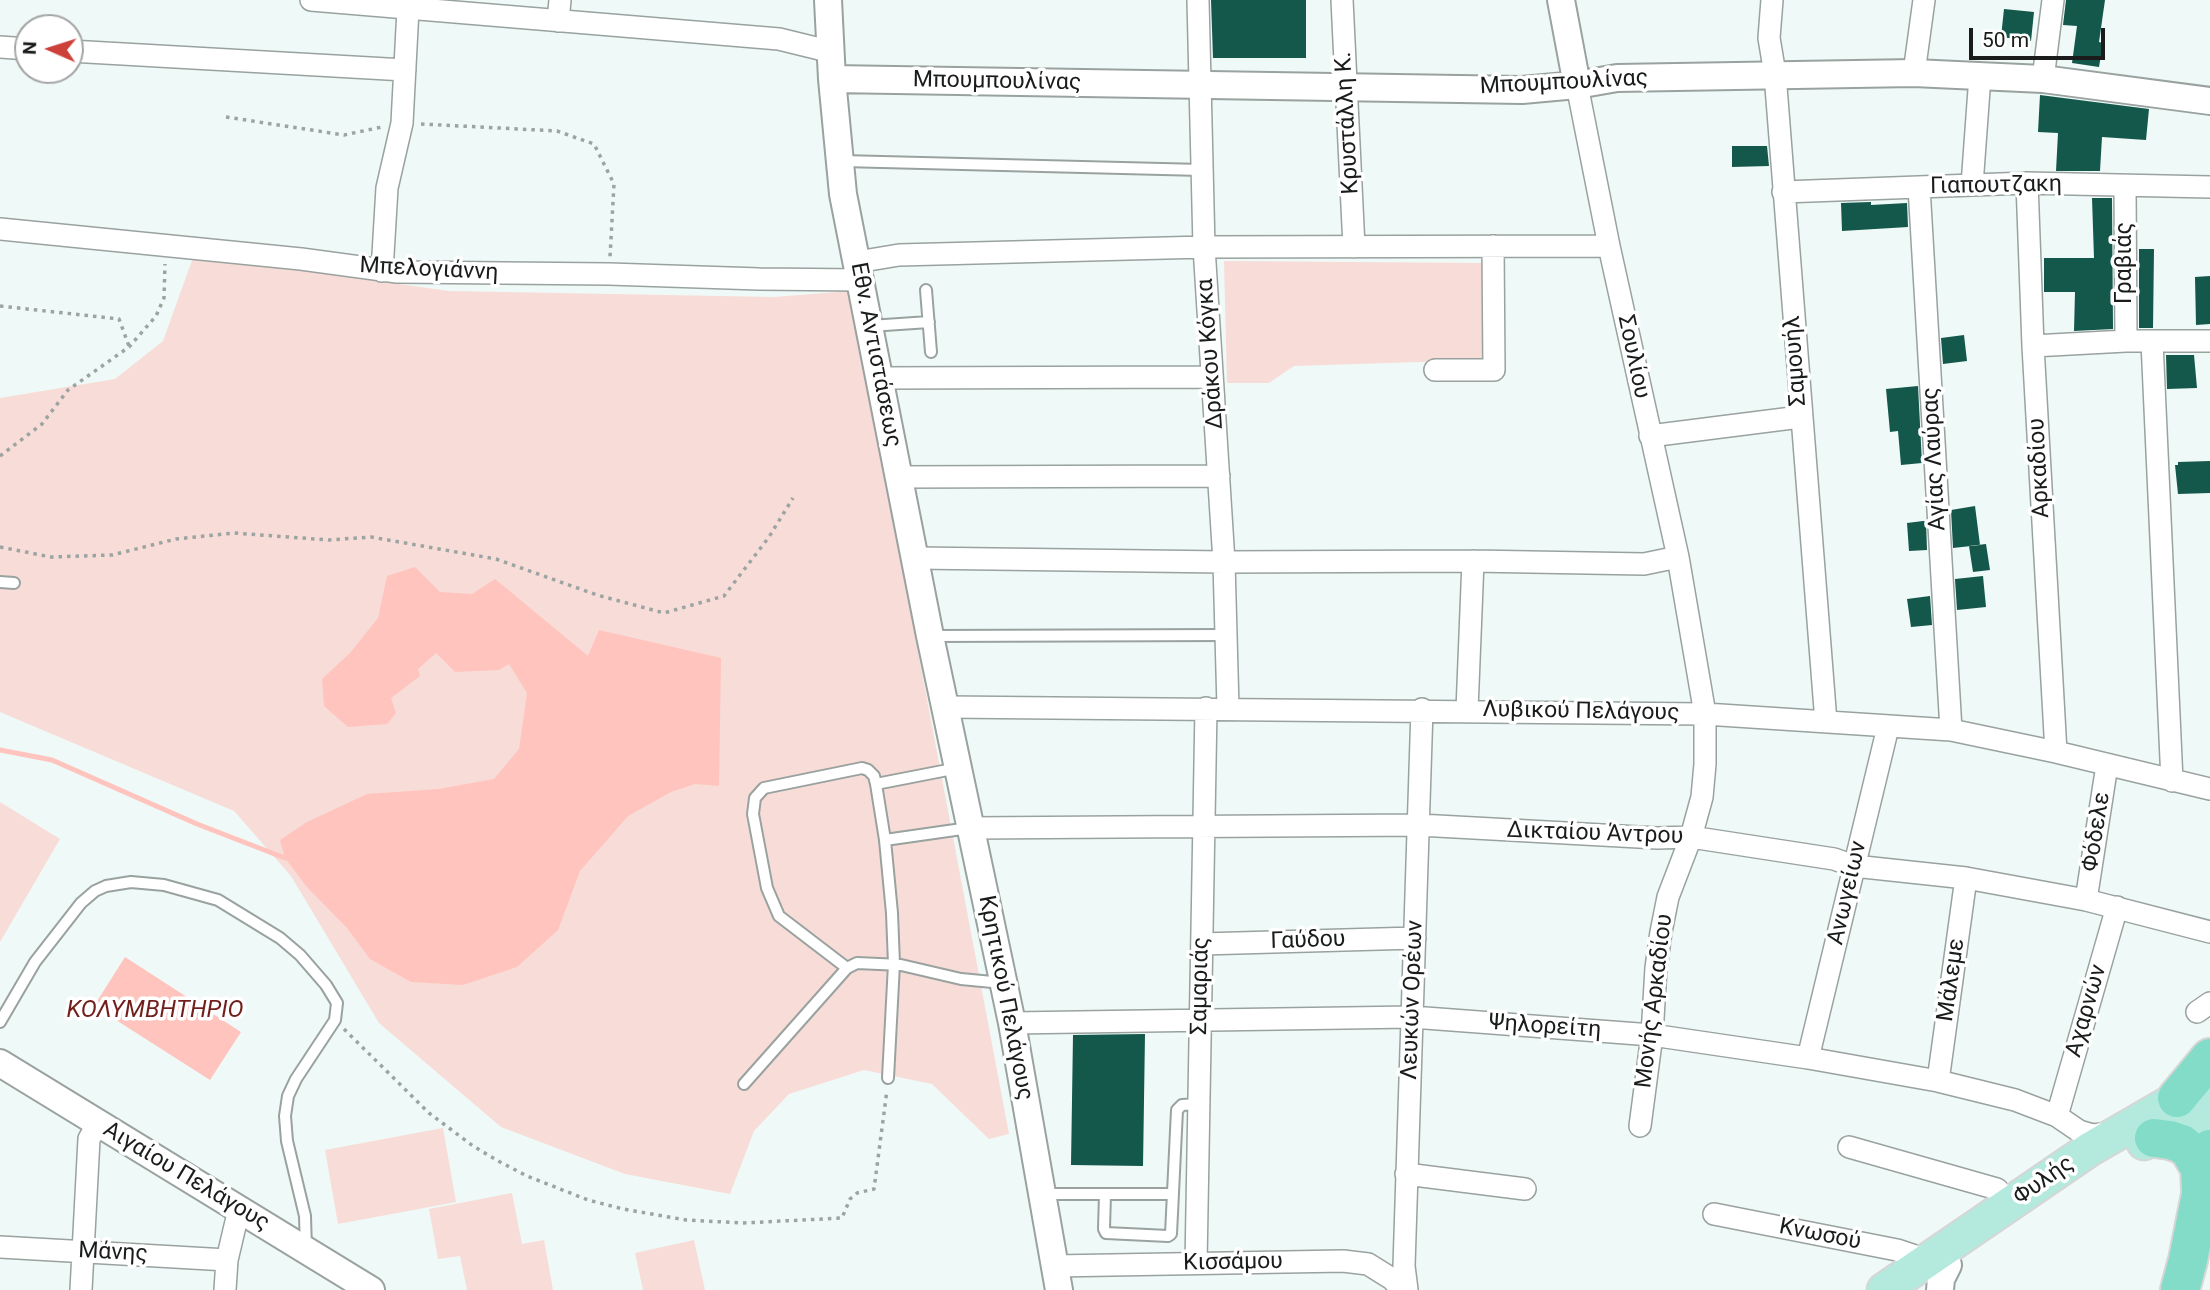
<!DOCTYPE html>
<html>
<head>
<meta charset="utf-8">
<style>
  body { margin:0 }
  #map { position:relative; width:2210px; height:1290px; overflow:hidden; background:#eff9f7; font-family:Roboto,sans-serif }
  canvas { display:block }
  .north { position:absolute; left:14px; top:14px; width:70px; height:70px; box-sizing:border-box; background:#fff; border:2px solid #a3a4a4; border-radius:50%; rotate:273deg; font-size:19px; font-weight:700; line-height:28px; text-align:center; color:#191c1b }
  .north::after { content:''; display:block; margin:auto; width:24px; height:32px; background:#ce403a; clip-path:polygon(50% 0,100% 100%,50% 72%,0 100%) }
  .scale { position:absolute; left:1969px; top:28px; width:136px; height:32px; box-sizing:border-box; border:4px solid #191c1b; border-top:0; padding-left:9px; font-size:21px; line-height:24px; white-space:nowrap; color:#191c1b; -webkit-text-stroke:5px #fff; paint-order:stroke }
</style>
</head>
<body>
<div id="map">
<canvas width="2210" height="1290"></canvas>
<div class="north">N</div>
<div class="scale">50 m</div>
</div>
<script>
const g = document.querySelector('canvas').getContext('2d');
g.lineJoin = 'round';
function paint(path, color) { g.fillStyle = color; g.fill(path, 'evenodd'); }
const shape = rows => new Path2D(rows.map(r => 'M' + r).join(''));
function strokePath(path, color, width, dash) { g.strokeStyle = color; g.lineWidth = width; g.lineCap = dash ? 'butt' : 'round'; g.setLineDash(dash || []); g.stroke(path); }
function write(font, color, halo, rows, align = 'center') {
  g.font = font + ' Roboto,sans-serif'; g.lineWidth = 7; g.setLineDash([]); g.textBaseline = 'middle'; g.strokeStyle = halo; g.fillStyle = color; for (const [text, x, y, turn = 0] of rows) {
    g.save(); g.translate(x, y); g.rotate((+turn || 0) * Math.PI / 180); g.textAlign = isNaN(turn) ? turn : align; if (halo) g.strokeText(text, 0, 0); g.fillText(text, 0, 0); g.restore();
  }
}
paint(shape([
  [194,255,449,291,774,297,850,291,1009,1134,989,1139,932,1084,864,1070,789,1094,754,1131,730,1194,625,1174,501,1127,379,1023,291,876,234,811,0,712,0,398,115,379,163,341],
  [1224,261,1482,263,1483,360,1294,366,1269,383,1227,383],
  [0,802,60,839,0,942],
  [443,1128,456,1202,338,1224,325,1150],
  [512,1193,522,1244,544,1240,553,1290,467,1290,460,1256,438,1259,429,1209],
  [694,1240,705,1290,643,1290,635,1253]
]), '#f8dcd8');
paint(shape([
  [415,567,440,592,472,594,495,579,588,656,599,630,721,658,719,786,695,784,671,792,628,816,580,871,558,930,517,967,463,985,411,982,370,959,347,928,306,886,285,858,280,840,307,822,367,794,439,789,494,779,519,749,527,693,509,664,499,670,455,672,436,653,418,669,420,676,391,698,396,713,387,724,348,727,324,706,322,679,350,653,378,618,387,576],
  [125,957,241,1032,210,1080,94,1006]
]), '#ffc4bd');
strokePath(shape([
  [0,750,52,760,197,824,285,858]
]), '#ffc4bd', 5);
paint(shape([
  [1211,0,1306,0,1306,58,1213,58],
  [2066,0,2105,0,2099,42,2103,43,2099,67,2072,63,2077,26,2063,25],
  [2004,9,2034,12,2031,41,2001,37],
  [2040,95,2149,109,2146,140,2102,137,2100,171,2056,171,2058,133,2038,132],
  [1732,146,1767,146,1769,166,1732,167],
  [2092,198,2112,198,2113,329,2074,331,2075,292,2044,292,2044,258,2094,258],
  [1871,202,1871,205,1907,203,1908,227,1842,231,1841,203],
  [2139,249,2154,249,2153,328,2139,328],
  [2210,276,2210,324,2196,325,2195,277],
  [1964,335,1967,361,1943,364,1941,338],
  [2166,355,2194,355,2197,388,2167,389],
  [1918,386,1922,463,1901,465,1898,431,1890,432,1886,389],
  [2210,461,2210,493,2178,494,2175,465,2178,465,2178,462],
  [1975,506,1980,545,1953,548,1951,510],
  [1923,521,1926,521,1927,550,1909,551,1907,523],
  [1986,544,1990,570,1973,572,1969,546],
  [1983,576,1986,607,1957,610,1955,579],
  [1930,596,1932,625,1911,627,1907,599],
  [1145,1034,1143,1166,1071,1165,1073,1035]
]), '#14574b');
const service = shape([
  [842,161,1202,170],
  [926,290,931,352],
  [870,326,929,322],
  [0,582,14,583],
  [932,636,1227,635],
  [876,784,958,768],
  [885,840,969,828],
  [847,968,779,916,767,888,753,814,755,798,764,788,862,768,868,770,874,776,876,784,885,840,892,913,894,964,888,1078],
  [0,1022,35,962,81,903,95,891,106,886,131,882,164,885,218,900,280,938,300,955,326,985,337,1003,335,1020,296,1079,288,1096,285,1116,287,1141,305,1216,306,1249],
  [744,1084,847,968,857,963,901,965,961,979,1003,983],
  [1043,1194,1173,1194],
  [1105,1194,1104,1229,1106,1233,1168,1236,1171,1234,1177,1110,1182,1105,1199,1104]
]);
const minor = shape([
  [311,0,779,39,832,52],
  [1198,0,1204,247,1224,562,1228,708],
  [1342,0,1354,247],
  [1772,0,1769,38,1775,74,1826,722],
  [558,21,560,0],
  [0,47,28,49],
  [70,51,405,70],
  [1914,73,1924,0],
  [2043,79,2053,0],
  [1577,85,1609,246,1678,557,1705,714,1705,764,1702,797,1691,837,1668,897,1661,932,1656,968,1652,1035,1640,1126],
  [2027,183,2033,346,2056,752],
  [1972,185,1980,76],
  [2125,186,2126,341],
  [1919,187,1951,730],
  [1783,192,2027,183,2210,187],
  [0,229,301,259,397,272,609,274,759,279,861,280],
  [857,262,899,255,1204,247,1609,246],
  [382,271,387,188,402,123,408,9],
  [2152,342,2172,781],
  [2033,346,2126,341,2210,341],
  [1435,370,1494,370,1493,246],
  [880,378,1212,377],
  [1650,436,1800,417],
  [899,477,1219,476],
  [916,558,1224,562,1473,561,1644,564,1678,557],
  [945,707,1705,714,1951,730,2056,752,2210,789],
  [1467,710,1473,561],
  [971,828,1419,825,1657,838,1691,837,1834,859,1854,866,1966,878,2086,900,2210,932],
  [2086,900,2107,765],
  [1202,944,1415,938],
  [2197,1012,2210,1003],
  [1012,1023,1412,1017,1652,1035,1808,1058,1938,1081,2015,1100,2057,1116,2079,1131,2093,1135,2111,1133],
  [1808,1058,1888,727],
  [1938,1081,1966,878],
  [2057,1116,2117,907],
  [1849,1147,1997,1189,2010,1204],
  [1406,1174,1525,1189],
  [1714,1214,1897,1250,1912,1255,1924,1263],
  [0,1247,227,1260],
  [1196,1263,1206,708],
  [1054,1266,1343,1261,1368,1264,1392,1279,1402,1290],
  [81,1290,89,1139,98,1123],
  [225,1290,227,1260,239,1209],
  [1407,1290,1404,1266,1422,709]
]);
const tertiary = shape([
  [828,0,832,79,843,194,930,636,1012,1023,1059,1290],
  [1561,0,1577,85],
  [832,79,1522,90,1577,85,1617,78,1914,73,2043,79,2210,101],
  [0,1063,371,1290],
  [1940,1290,1941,1279,1948,1265]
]);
const primary = shape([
  [2144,1143,2210,1116],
  [1884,1290,2090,1149,2199,1086]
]);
const motorway = shape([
  [2177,1098,2210,1058],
  [2154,1138,2170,1140,2182,1144,2190,1151,2200,1168,2201,1190],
  [2180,1290,2188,1260,2210,1149]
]);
strokePath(service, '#99a29f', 14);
strokePath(minor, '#99a29f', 24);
strokePath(tertiary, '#99a29f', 30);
strokePath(primary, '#d6d6d6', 37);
strokePath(motorway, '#d6d6d6', 42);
strokePath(shape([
  [226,117,344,135,382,127],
  [421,124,557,131,594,144,614,184,610,257],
  [0,306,119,319,129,346],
  [0,456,42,424,68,390,129,347,156,316,164,298,165,264],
  [0,547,51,557,112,555,176,539,234,533,329,540,371,537,496,559,597,595,664,613,724,596,769,537,793,498],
  [344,1029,429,1113,473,1146,500,1162,527,1176,588,1200,623,1209,686,1220,743,1223,842,1218,850,1199,857,1193,874,1189,887,1090]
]), '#9ca4a2', 3.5, [3.5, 5]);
strokePath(service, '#fff', 10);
strokePath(minor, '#fff', 21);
strokePath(tertiary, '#fff', 26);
strokePath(primary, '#b4eade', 33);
strokePath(motorway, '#82dcc8', 38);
write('23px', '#191c1b', '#fff', [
  ["Μπουμπουλίνας",997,82,1],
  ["Μπουμπουλίνας",1564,83,-3],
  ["Κρυστάλλη Κ.",1348,123,-93],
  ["Γιαπουτζακη",1996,186,-1],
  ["Γραβιάς",2125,263,-90],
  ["Μπελογιάννη",429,270,3],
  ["Δράκου Κόγκα",1211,354,-94],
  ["Εθν. Αντιστάσεως",875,355,79],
  ["Σουλίου",1633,357,78],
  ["Σαμουήλ",1796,361,-94],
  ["Αγίας Λαύρας",1935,459,-93],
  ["Αρκαδίου",2040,468,-93],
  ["Λυβικού Πελάγους",1581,712,1],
  ["Φόδελε",2097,832,-81],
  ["Δικταίου Άντρου",1595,834,2],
  ["Ανωγείων",1848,893,-77],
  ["Γαύδου",1308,941,-2],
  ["Μάλεμε",1952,980,-82],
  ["Σαμαριάς",1201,986,-89],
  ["Κρητικού Πελάγους",1005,998,79],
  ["Λευκών Ορέων",1413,1000,-88],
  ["Μονής Αρκαδίου",1655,1001,-83],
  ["Αχαρνών",2087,1011,-74],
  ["Ψηλορείτη",1545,1027,4],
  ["Αιγαίου Πελάγους",186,1177,31],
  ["Φυλής",2044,1181,-35],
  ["Κνωσού",1820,1235,11],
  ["Μάνης",113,1253,3],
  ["Κισσάμου",1233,1263,-1]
]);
write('italic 24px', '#711f1c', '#fff', [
  ["ΚΟΛΥΜΒΗΤΗΡΙΟ",155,1011]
]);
</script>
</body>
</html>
